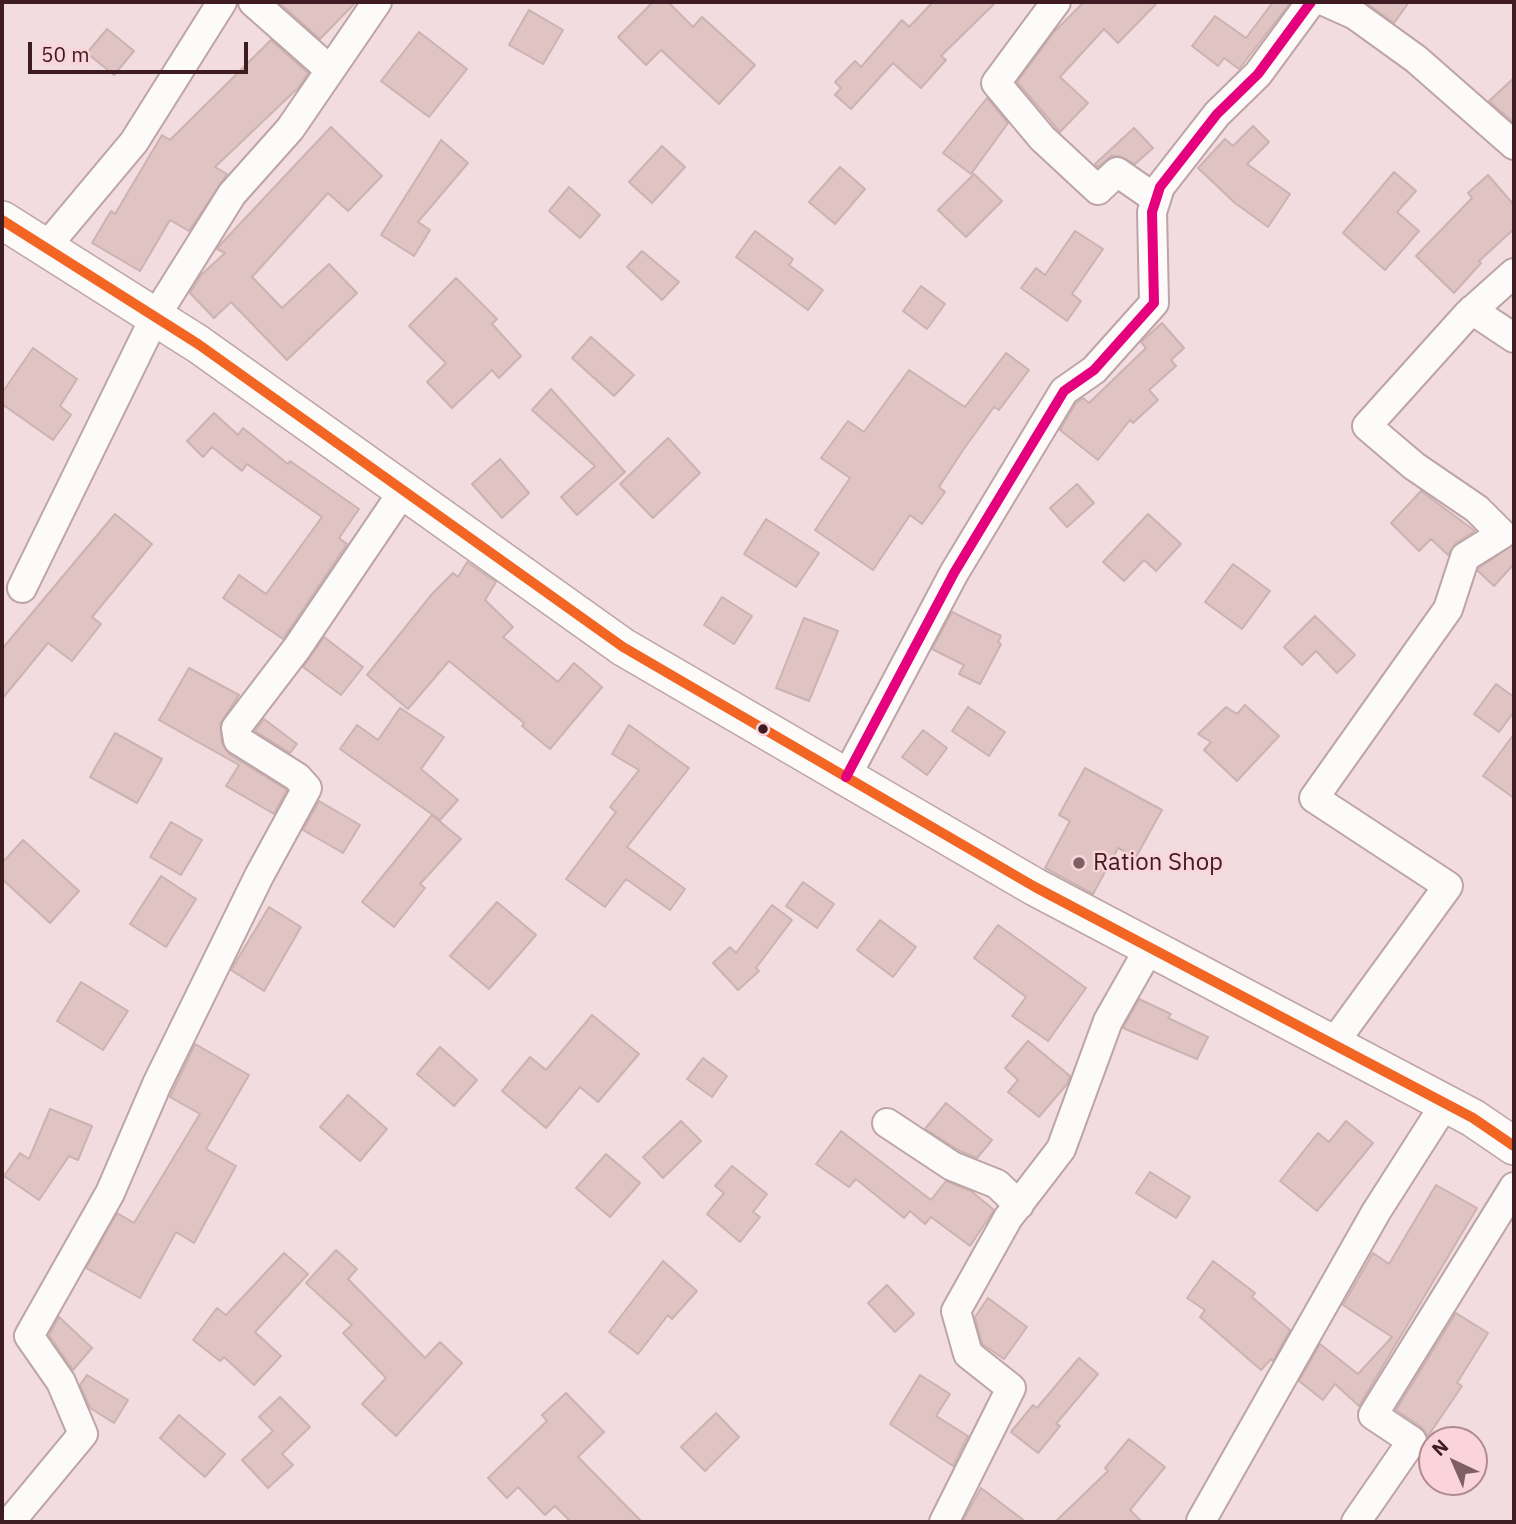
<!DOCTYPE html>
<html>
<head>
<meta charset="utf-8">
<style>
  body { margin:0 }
  #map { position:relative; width:1516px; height:1524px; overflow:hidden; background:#f2dcdf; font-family:"IBM Plex Sans",sans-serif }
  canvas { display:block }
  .frame { position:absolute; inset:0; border:4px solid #3e1c21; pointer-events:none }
  .north { position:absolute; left:1418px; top:1426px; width:70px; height:70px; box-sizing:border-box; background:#fad4d8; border:2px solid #af8a8f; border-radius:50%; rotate:316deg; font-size:19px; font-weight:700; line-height:28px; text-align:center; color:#3e1c21 }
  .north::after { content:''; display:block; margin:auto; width:24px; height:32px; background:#7d5f64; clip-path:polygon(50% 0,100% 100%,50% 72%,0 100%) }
  .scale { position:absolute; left:28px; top:42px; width:220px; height:32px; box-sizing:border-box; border:4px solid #3e1c21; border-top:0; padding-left:9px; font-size:21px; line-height:24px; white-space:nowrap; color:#3e1c21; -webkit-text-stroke:5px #fad4d8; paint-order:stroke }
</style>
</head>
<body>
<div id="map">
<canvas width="1516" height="1524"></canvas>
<div class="frame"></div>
<div class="north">N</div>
<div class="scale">50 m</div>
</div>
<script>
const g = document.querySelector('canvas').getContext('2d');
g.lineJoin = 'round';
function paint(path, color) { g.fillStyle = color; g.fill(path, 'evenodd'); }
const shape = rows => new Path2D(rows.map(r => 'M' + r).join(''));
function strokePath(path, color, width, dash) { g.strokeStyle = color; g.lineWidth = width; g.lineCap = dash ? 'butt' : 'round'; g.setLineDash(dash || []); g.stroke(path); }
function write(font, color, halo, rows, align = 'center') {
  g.font = font + ' "IBM Plex Sans",sans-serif'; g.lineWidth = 5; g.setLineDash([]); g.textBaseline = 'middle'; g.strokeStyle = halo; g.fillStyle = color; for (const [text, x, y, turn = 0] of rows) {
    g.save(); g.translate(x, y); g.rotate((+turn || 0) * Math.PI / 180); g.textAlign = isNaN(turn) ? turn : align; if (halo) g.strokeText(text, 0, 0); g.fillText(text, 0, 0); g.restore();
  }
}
const building = shape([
  [278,2,356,2,320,39,278,2],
  [653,2,668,2,693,27,702,17,755,65,719,104,661,50,646,65,618,37,653,2],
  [933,2,996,2,941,56,946,60,921,88,893,63,851,109,835,95,841,88,835,82,855,61,861,67,902,20,909,27,933,2],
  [1084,2,1158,2,1118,43,1104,29,1060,77,1088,103,1060,132,1017,82,1054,32,1084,2],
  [1273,2,1291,2,1239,69,1224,58,1218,66,1192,46,1215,16,1246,38,1273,2],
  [1365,2,1409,2,1394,23,1365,2],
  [529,10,563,30,543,64,509,45,529,10],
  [107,29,134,51,114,75,87,53,107,29],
  [419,32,467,69,429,117,381,81,419,32],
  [271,40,308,73,299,87,215,167,227,174,189,231,170,220,140,271,92,243,111,211,115,214,162,135,170,140,271,40],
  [1514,78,1514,123,1489,101,1514,78],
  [987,98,1008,123,971,174,943,153,987,98],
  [1253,126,1269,142,1247,164,1290,194,1268,227,1235,203,1198,168,1225,139,1233,146,1253,126],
  [331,127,382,176,348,211,328,193,252,277,282,308,329,264,357,293,287,360,231,302,214,318,190,293,201,275,225,253,217,249,220,245,331,127],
  [1134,128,1153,148,1135,164,1119,156,1111,156,1098,167,1095,164,1134,128],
  [441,140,468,163,418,222,430,230,414,256,381,235,441,140],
  [662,146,685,167,652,203,629,182,662,146],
  [840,167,865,189,835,224,809,202,840,167],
  [1394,172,1416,191,1397,212,1419,231,1385,270,1343,233,1394,172],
  [974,174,1002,201,966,237,938,210,974,174],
  [1488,175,1514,205,1514,229,1479,261,1481,263,1454,293,1416,256,1472,198,1468,193,1488,175],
  [569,187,600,215,580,238,549,211,569,187],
  [755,231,793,259,789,265,823,290,808,310,736,257,755,231],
  [1075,231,1103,249,1072,294,1081,301,1067,321,1021,288,1036,268,1045,275,1075,231],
  [642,251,679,282,662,300,627,267,642,251],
  [456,278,497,319,492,324,521,356,499,378,492,370,452,408,427,382,446,363,409,326,456,278],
  [921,286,945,304,927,329,903,311,921,286],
  [1162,323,1184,348,1171,360,1176,366,1149,390,1158,400,1133,423,1130,420,1098,460,1060,430,1076,403,1083,398,1089,403,1146,348,1141,342,1162,323],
  [591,337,634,375,614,396,572,358,591,337],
  [33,348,77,379,60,406,71,415,53,440,2,404,2,393,33,348],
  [1006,353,1029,370,999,410,994,407,963,450,939,487,945,492,922,524,910,515,873,570,815,530,850,478,821,458,848,421,864,432,909,370,965,407,1006,353],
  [551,389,625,472,577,515,561,497,595,466,532,410,551,389],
  [214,413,238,435,243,428,288,464,290,461,359,509,339,538,347,544,283,639,223,598,239,575,266,594,322,517,247,464,242,471,212,447,203,457,187,441,214,413],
  [668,438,700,473,653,518,620,484,668,438],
  [500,459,529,493,502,518,472,484,500,459],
  [1077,484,1094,503,1067,527,1050,508,1077,484],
  [1421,491,1475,531,1456,543,1448,555,1431,539,1419,551,1391,523,1421,491],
  [115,514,152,544,92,617,101,624,72,661,48,643,2,699,2,649,115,514],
  [1148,514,1181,544,1156,571,1144,560,1124,581,1103,562,1148,514],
  [766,519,819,553,796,587,744,554,766,519],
  [1514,544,1514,564,1494,586,1478,571,1479,568,1514,544],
  [467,562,496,582,485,600,513,627,503,637,558,682,574,663,602,687,550,749,522,726,524,723,449,661,408,709,367,675,432,594,453,573,458,577,467,562],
  [1233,564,1270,591,1242,629,1205,602,1233,564],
  [722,597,752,616,734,644,704,625,722,597],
  [952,612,1001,636,998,642,1001,644,980,684,959,674,964,665,932,649,952,612],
  [1315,616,1355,655,1337,673,1316,651,1302,665,1284,647,1315,616],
  [804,618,838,631,809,701,776,688,804,618],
  [324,637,363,667,341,695,303,667,324,637],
  [189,668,239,695,220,724,222,743,229,754,287,790,274,814,226,786,239,765,159,720,189,668],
  [1496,684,1514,697,1514,712,1499,732,1474,714,1496,684],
  [1245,705,1279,736,1237,781,1204,750,1211,742,1198,734,1226,707,1237,714,1245,705],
  [968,707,1005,732,989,756,952,731,968,707],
  [400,708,444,737,421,769,458,800,440,820,340,749,357,725,378,740,400,708],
  [264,719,297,744,290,753,255,731,264,719],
  [629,725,689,768,627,847,685,889,670,910,626,879,605,907,566,879,616,812,610,807,639,770,612,754,629,725],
  [923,730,947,748,927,775,902,757,923,730],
  [115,733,162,759,137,803,90,777,115,733],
  [1514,734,1514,798,1483,776,1514,734],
  [1085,768,1162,810,1136,857,1118,848,1093,894,1045,868,1070,821,1059,815,1085,768],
  [319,801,360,825,343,853,303,830,319,801],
  [432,815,461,839,420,884,425,888,394,927,362,902,432,815],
  [171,822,202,840,181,875,150,857,171,822],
  [23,840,79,891,50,923,2,879,2,863,23,840],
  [161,876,196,899,166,947,130,924,161,876],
  [803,882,834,904,817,928,786,906,803,882],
  [497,902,536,935,489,989,450,956,497,902],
  [772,905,792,920,756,968,759,971,738,990,713,963,730,947,736,953,772,905],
  [269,907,301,927,264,991,231,970,269,907],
  [880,920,916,947,893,977,857,950,880,920],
  [998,925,1086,988,1048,1041,1012,1016,1026,997,974,958,998,925],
  [81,982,128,1011,103,1050,57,1021,81,982],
  [1139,999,1171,1014,1168,1018,1208,1037,1197,1059,1123,1028,1139,999],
  [592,1015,639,1054,598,1102,580,1087,546,1128,502,1091,530,1057,546,1070,592,1015],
  [1028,1041,1070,1076,1067,1084,1039,1117,1008,1092,1018,1080,1005,1068,1028,1041],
  [195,1044,249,1075,206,1149,236,1166,194,1243,176,1232,140,1298,86,1268,117,1213,134,1223,200,1114,170,1097,195,1044],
  [440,1047,477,1080,454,1106,417,1074,440,1047],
  [703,1058,727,1076,712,1097,687,1079,703,1058],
  [348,1095,387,1129,360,1161,320,1127,348,1095],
  [946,1103,992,1140,977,1158,960,1151,925,1129,946,1103],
  [50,1109,92,1126,78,1160,69,1156,39,1200,4,1176,20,1153,29,1159,50,1109],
  [681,1121,701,1141,663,1178,643,1157,681,1121],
  [1346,1121,1373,1143,1317,1211,1280,1181,1318,1133,1329,1142,1346,1121],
  [841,1131,931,1200,946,1181,971,1191,994,1210,970,1246,931,1217,925,1224,910,1211,904,1218,856,1179,849,1187,816,1164,841,1131],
  [606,1154,640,1183,610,1217,576,1188,606,1154],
  [732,1166,767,1194,753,1212,760,1217,740,1242,707,1214,724,1193,715,1186,732,1166],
  [1150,1172,1190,1197,1176,1218,1136,1193,1150,1172],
  [1436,1185,1477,1208,1359,1406,1335,1384,1323,1400,1299,1381,1320,1344,1358,1374,1392,1337,1343,1305,1373,1253,1389,1264,1436,1185],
  [336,1250,357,1269,348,1279,425,1358,440,1342,462,1363,396,1436,362,1404,386,1378,343,1333,352,1325,306,1283,336,1250],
  [284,1253,308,1274,255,1332,281,1356,254,1385,224,1357,220,1361,193,1340,217,1308,226,1315,284,1253],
  [663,1261,697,1291,672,1319,668,1315,638,1354,609,1332,663,1261],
  [1213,1261,1255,1293,1252,1297,1290,1330,1273,1361,1271,1359,1261,1370,1200,1317,1205,1310,1187,1298,1213,1261],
  [887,1285,914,1314,895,1332,868,1303,887,1285],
  [988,1298,1027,1327,1004,1359,982,1344,975,1317,988,1298],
  [1456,1313,1488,1333,1457,1383,1462,1386,1428,1436,1421,1427,1396,1410,1456,1313],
  [59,1317,92,1348,73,1370,49,1335,59,1317],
  [1079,1358,1098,1374,1056,1424,1060,1426,1038,1453,1011,1432,1033,1405,1037,1408,1079,1358],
  [87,1375,128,1400,114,1423,90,1408,80,1385,87,1375],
  [920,1375,950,1394,936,1416,968,1436,953,1466,890,1424,920,1375],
  [566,1393,604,1432,578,1457,642,1522,571,1522,555,1506,545,1515,518,1487,507,1498,488,1478,547,1421,542,1415,566,1393],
  [280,1397,310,1427,282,1454,293,1465,268,1488,242,1460,273,1431,259,1417,280,1397],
  [716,1413,739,1437,705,1471,681,1447,716,1413],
  [179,1415,225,1454,205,1477,160,1438,179,1415],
  [1129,1439,1165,1467,1130,1510,1142,1522,1055,1522,1108,1471,1105,1468,1129,1439],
  [981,1488,1026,1522,962,1522,981,1488]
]);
paint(building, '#dfc4c3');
strokePath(building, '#ccb2b1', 2);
const minor = shape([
  [253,2,330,70],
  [1056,2,996,83,1042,138,1098,190,1117,172,1156,199],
  [1326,2,1355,15,1416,59,1514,145],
  [46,247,134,142,222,2],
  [1472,310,1514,338],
  [22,588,155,317,232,194,290,129,377,2],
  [846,777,954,573,1064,391,1094,370,1154,303,1152,212,1160,187,1217,114,1258,74,1311,2],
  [1333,1044,1448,886,1314,798,1448,609,1465,557,1502,534,1477,509,1414,466,1367,426,1467,315,1514,273],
  [887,1123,952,1166,997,1184,1019,1205],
  [1201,1521,1376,1212,1445,1104],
  [10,1522,83,1434,61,1382,29,1336,110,1193,157,1084,259,876,307,788,297,777,238,740,236,728,297,648,404,490],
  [944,1522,1011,1388,968,1354,956,1311,1008,1218,1061,1149,1108,1021,1150,947],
  [1356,1522,1412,1441,1373,1415,1514,1187]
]);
const major = shape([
  [2,220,198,344,623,647,1035,887,1473,1118,1514,1146]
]);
strokePath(minor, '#bda4a7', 32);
strokePath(major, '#bda4a7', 40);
strokePath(minor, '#fdfafa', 28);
strokePath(major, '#fdfafa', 37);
strokePath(shape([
  [2,220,198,344,623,647,1035,887,1473,1118,1514,1146]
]), '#f26522', 10);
strokePath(shape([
  [846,777,954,573,1064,391,1094,370,1154,303,1152,212,1160,187,1217,114,1258,74,1311,2]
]), '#e5007d', 10);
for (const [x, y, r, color] of [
  [763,729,6,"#3e1c21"],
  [1079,863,7,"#7d5f64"]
]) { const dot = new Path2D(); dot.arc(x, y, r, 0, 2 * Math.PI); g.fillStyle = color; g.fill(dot); strokePath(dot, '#fad4d8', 2.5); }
write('24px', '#3e1c21', '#fad4d8', [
  ["Ration Shop",1093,863]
], 'left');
</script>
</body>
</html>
